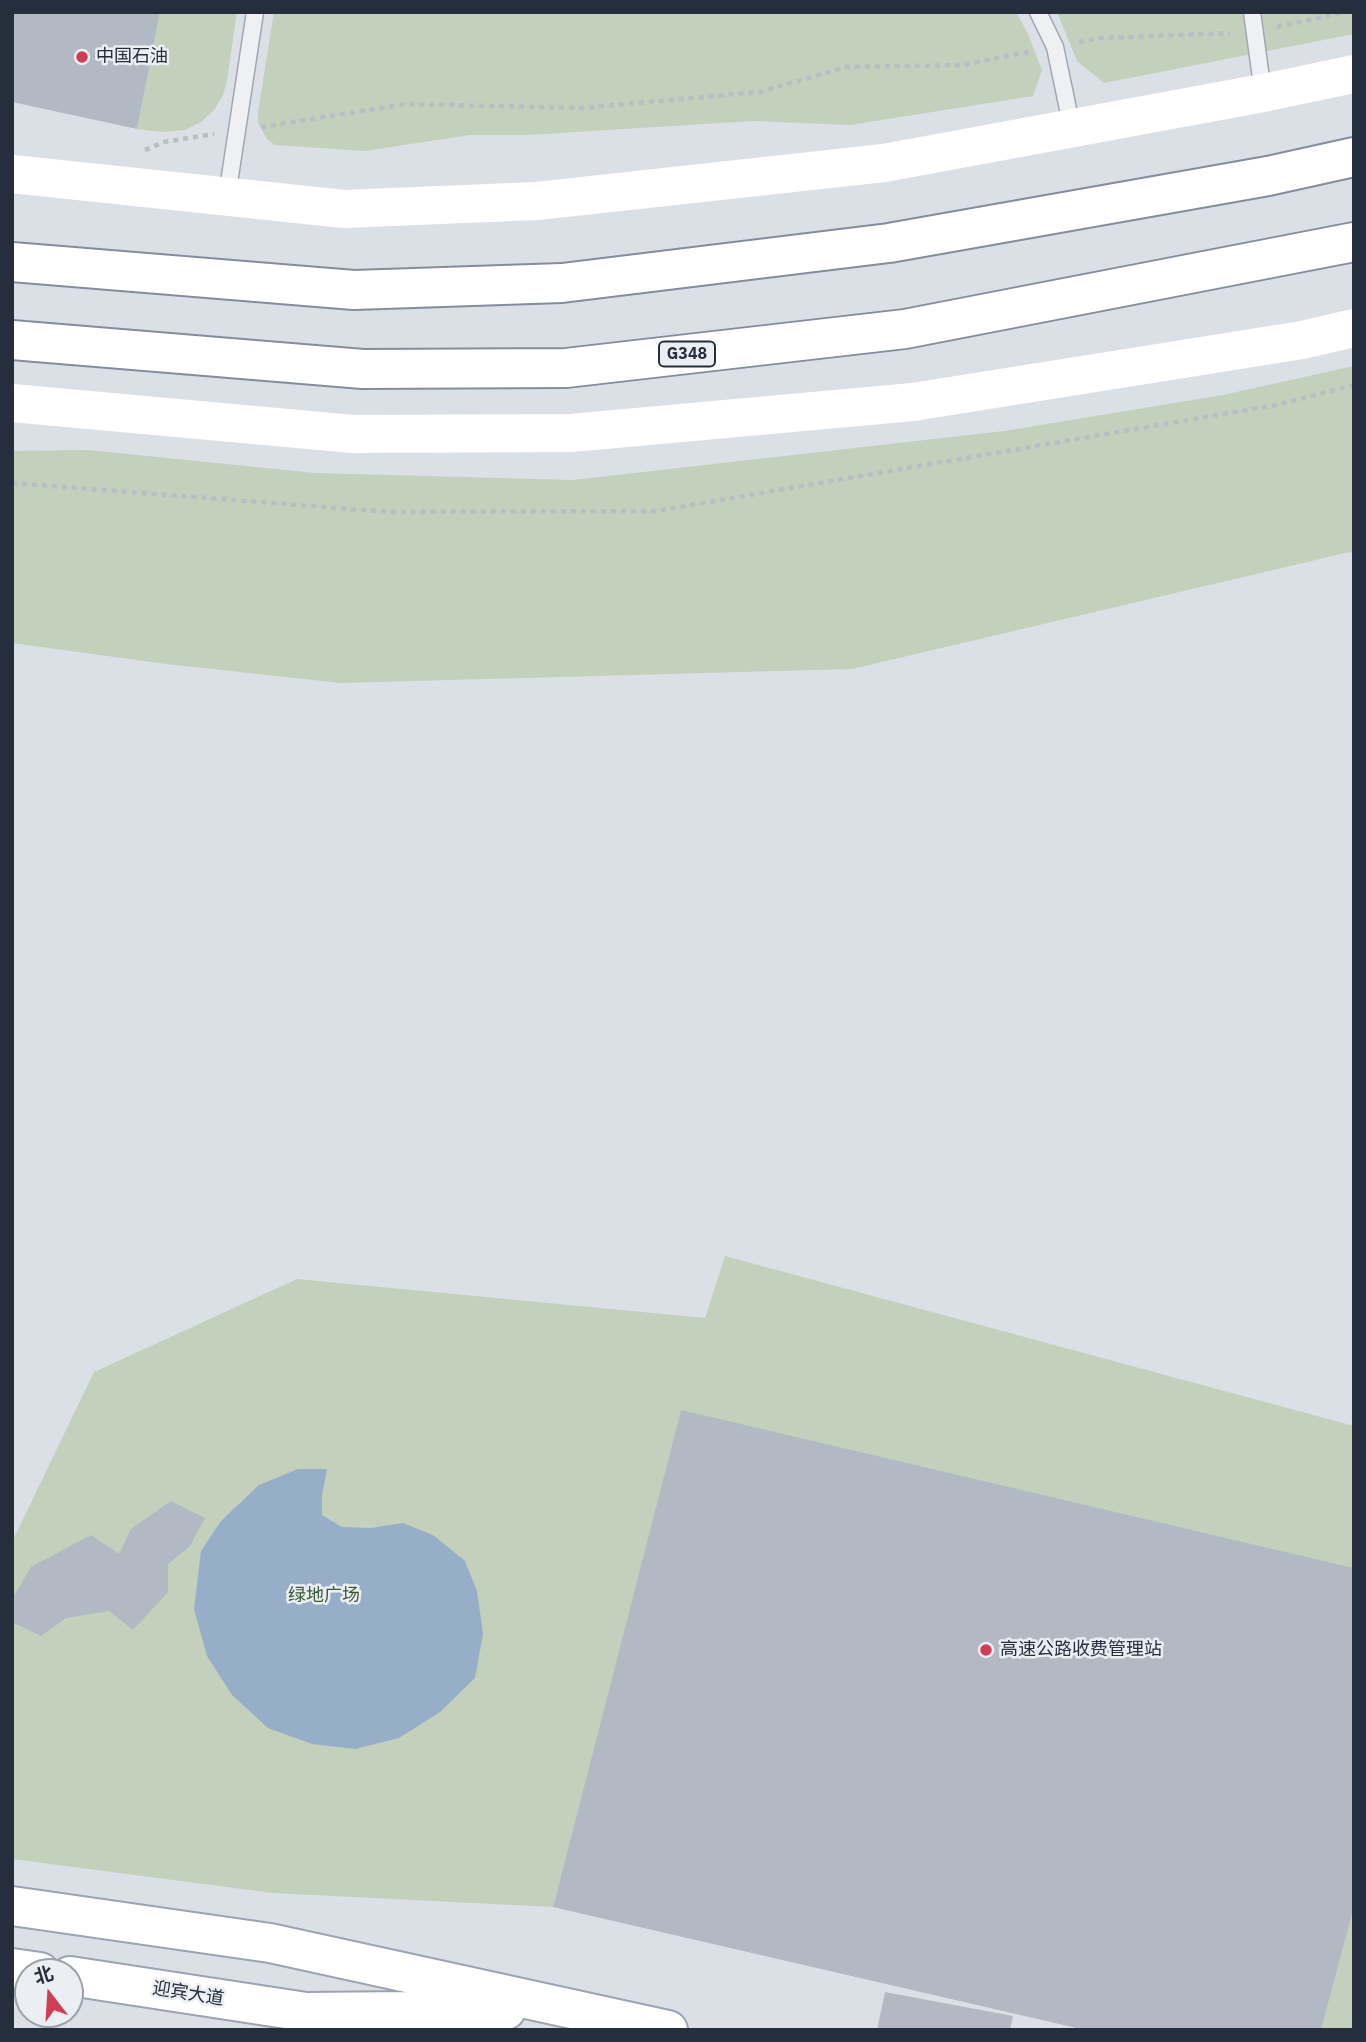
<!DOCTYPE html>
<html>
<head>
<meta charset="utf-8">
<style>
  body { margin:0 }
  #map { position:relative; width:1366px; height:2042px; overflow:hidden; background:#dbe0e6; font-family:"IBM Plex Sans","Noto Sans SC",sans-serif }
  canvas { display:block }
  .frame { position:absolute; inset:0; border:14px solid #252e3c; pointer-events:none }
  .north { position:absolute; left:14px; top:1958px; width:70px; height:70px; box-sizing:border-box; background:#ebeff4; border:2px solid #9ca2aa; border-radius:50%; rotate:343deg; font-size:19px; font-weight:700; line-height:28px; text-align:center; color:#252e3c }
  .north::after { content:''; display:block; margin:auto; width:24px; height:32px; background:#ce3e55; clip-path:polygon(50% 0,100% 100%,50% 72%,0 100%) }
</style>
</head>
<body>
<div id="map">
<canvas width="1366" height="2042"></canvas>
<div class="frame"></div>
<div class="north">北</div>
</div>
<script>
const g = document.querySelector('canvas').getContext('2d');
g.lineJoin = 'round';
function paint(path, color) { g.fillStyle = color; g.fill(path, 'evenodd'); }
const shape = rows => new Path2D(rows.map(r => 'M' + r).join(''));
function strokePath(path, color, width, dash) { g.strokeStyle = color; g.lineWidth = width; g.lineCap = dash ? 'butt' : 'round'; g.setLineDash(dash || []); g.stroke(path); }
function write(font, color, halo, rows, align = 'center') {
  g.font = font + ' "IBM Plex Sans","Noto Sans SC",sans-serif'; g.lineWidth = 5; g.setLineDash([]); g.textBaseline = 'middle'; g.strokeStyle = halo; g.fillStyle = color; for (const [text, x, y, turn = 0] of rows) {
    g.save(); g.translate(x, y); g.rotate((+turn || 0) * Math.PI / 180); g.textAlign = isNaN(turn) ? turn : align; if (halo) g.strokeText(text, 0, 0); g.fillText(text, 0, 0); g.restore();
  }
}
paint(shape([
  [160,12,237,12,227,81,223,95,215,109,201,122,185,130,162,132,137,129],
  [274,12,1016,12,1028,34,1042,70,1033,96,850,125,753,121,527,135,470,135,365,151,275,145,267,139,258,123,258,112],
  [1057,12,1354,12,1354,34,1104,83,1077,61],
  [1354,366,1354,551,852,669,341,683,166,664,12,643,12,451,88,450,315,473,573,480,1004,431,1223,395],
  [725,1256,1354,1426,1354,1568,681,1411,553,1907,273,1893,12,1859,12,1542,94,1372,297,1279,705,1318],
  [1354,1907,1354,2030,1321,2030]
]), '#c2d0bc');
paint(shape([
  [298,1469,327,1469,322,1495,322,1515,342,1527,371,1528,403,1523,433,1535,465,1561,477,1591,483,1634,475,1678,440,1712,399,1738,355,1749,312,1744,268,1728,232,1695,207,1656,194,1609,201,1551,221,1521,259,1485]
]), '#96aec7');
paint(shape([
  [12,12,160,12,137,129,12,102],
  [681,1410,1354,1568,1354,1907,1321,2030,1085,2030,553,1907],
  [171,1501,205,1518,190,1546,168,1564,168,1592,133,1630,109,1611,66,1618,41,1636,12,1622,12,1599,31,1567,91,1535,119,1554,131,1529],
  [885,1992,1013,2016,1010,2030,877,2030]
]), '#b3b9c3');
const lane = shape([
  [1038,12,1055,47,1072,128],
  [1252,12,1263,93],
  [227,196,255,12]
]);
const primary = shape([
  [12,1906,270,1943,668,2030],
  [12,1968,40,1972],
  [70,1976,306,2012,506,2010]
]);
const highway = shape([
  [12,262,354,290,562,283,889,243,1268,176,1354,157],
  [12,340,363,369,566,368,905,329,1354,242]
]);
strokePath(lane, '#a1a7b0', 19);
strokePath(primary, '#9ba4b2', 42);
strokePath(highway, '#838d9c', 42);
strokePath(shape([
  [1277,27,1345,12],
  [1079,42,1101,38,1230,33],
  [261,127,406,104,581,108,760,92,846,67,963,65,1032,51],
  [145,150,164,142,214,134],
  [12,483,389,512,656,511,1276,405,1354,385]
]), '#babec4', 4.5, [5, 5]);
strokePath(lane, '#eef0f4', 16);
strokePath(shape([
  [12,174,344,209,537,201,884,163,1263,93,1354,74],
  [12,403,353,434,571,433,913,402,1302,340,1354,328]
]), '#fff', 38);
strokePath(primary, '#fff', 38);
strokePath(highway, '#fff', 38);
for (const [x, y, r, color] of [
  [82,57,7,"#ce3e55"],
  [986,1650,7,"#ce3e55"]
]) { const dot = new Path2D(); dot.arc(x, y, r, 0, 2 * Math.PI); g.fillStyle = color; g.fill(dot); strokePath(dot, '#ebeff4', 2.5); }
for (const [x, y, w] of [
  [687,354,56]
]) { const box = new Path2D(); box.roundRect(x - w / 2, y - 12.5, w, 25, 5); g.fillStyle = '#ebeff4'; g.fill(box); strokePath(box, '#252e3c', 2); }
write('bold 16px', '#252e3c', null, [
  ["G348",687,354]
]);
write('18px', '#252e3c', '#ebeff4', [
  ["中国石油",96,57],
  ["高速公路收费管理站",1000,1650]
], 'left');
write('18px', '#3a5833', '#ebeff4', [
  ["绿地广场",324,1596]
]);
write('18px', '#252e3c', '#ebeff4', [
  ["迎宾大道",188,1994,9]
]);
</script>
</body>
</html>
